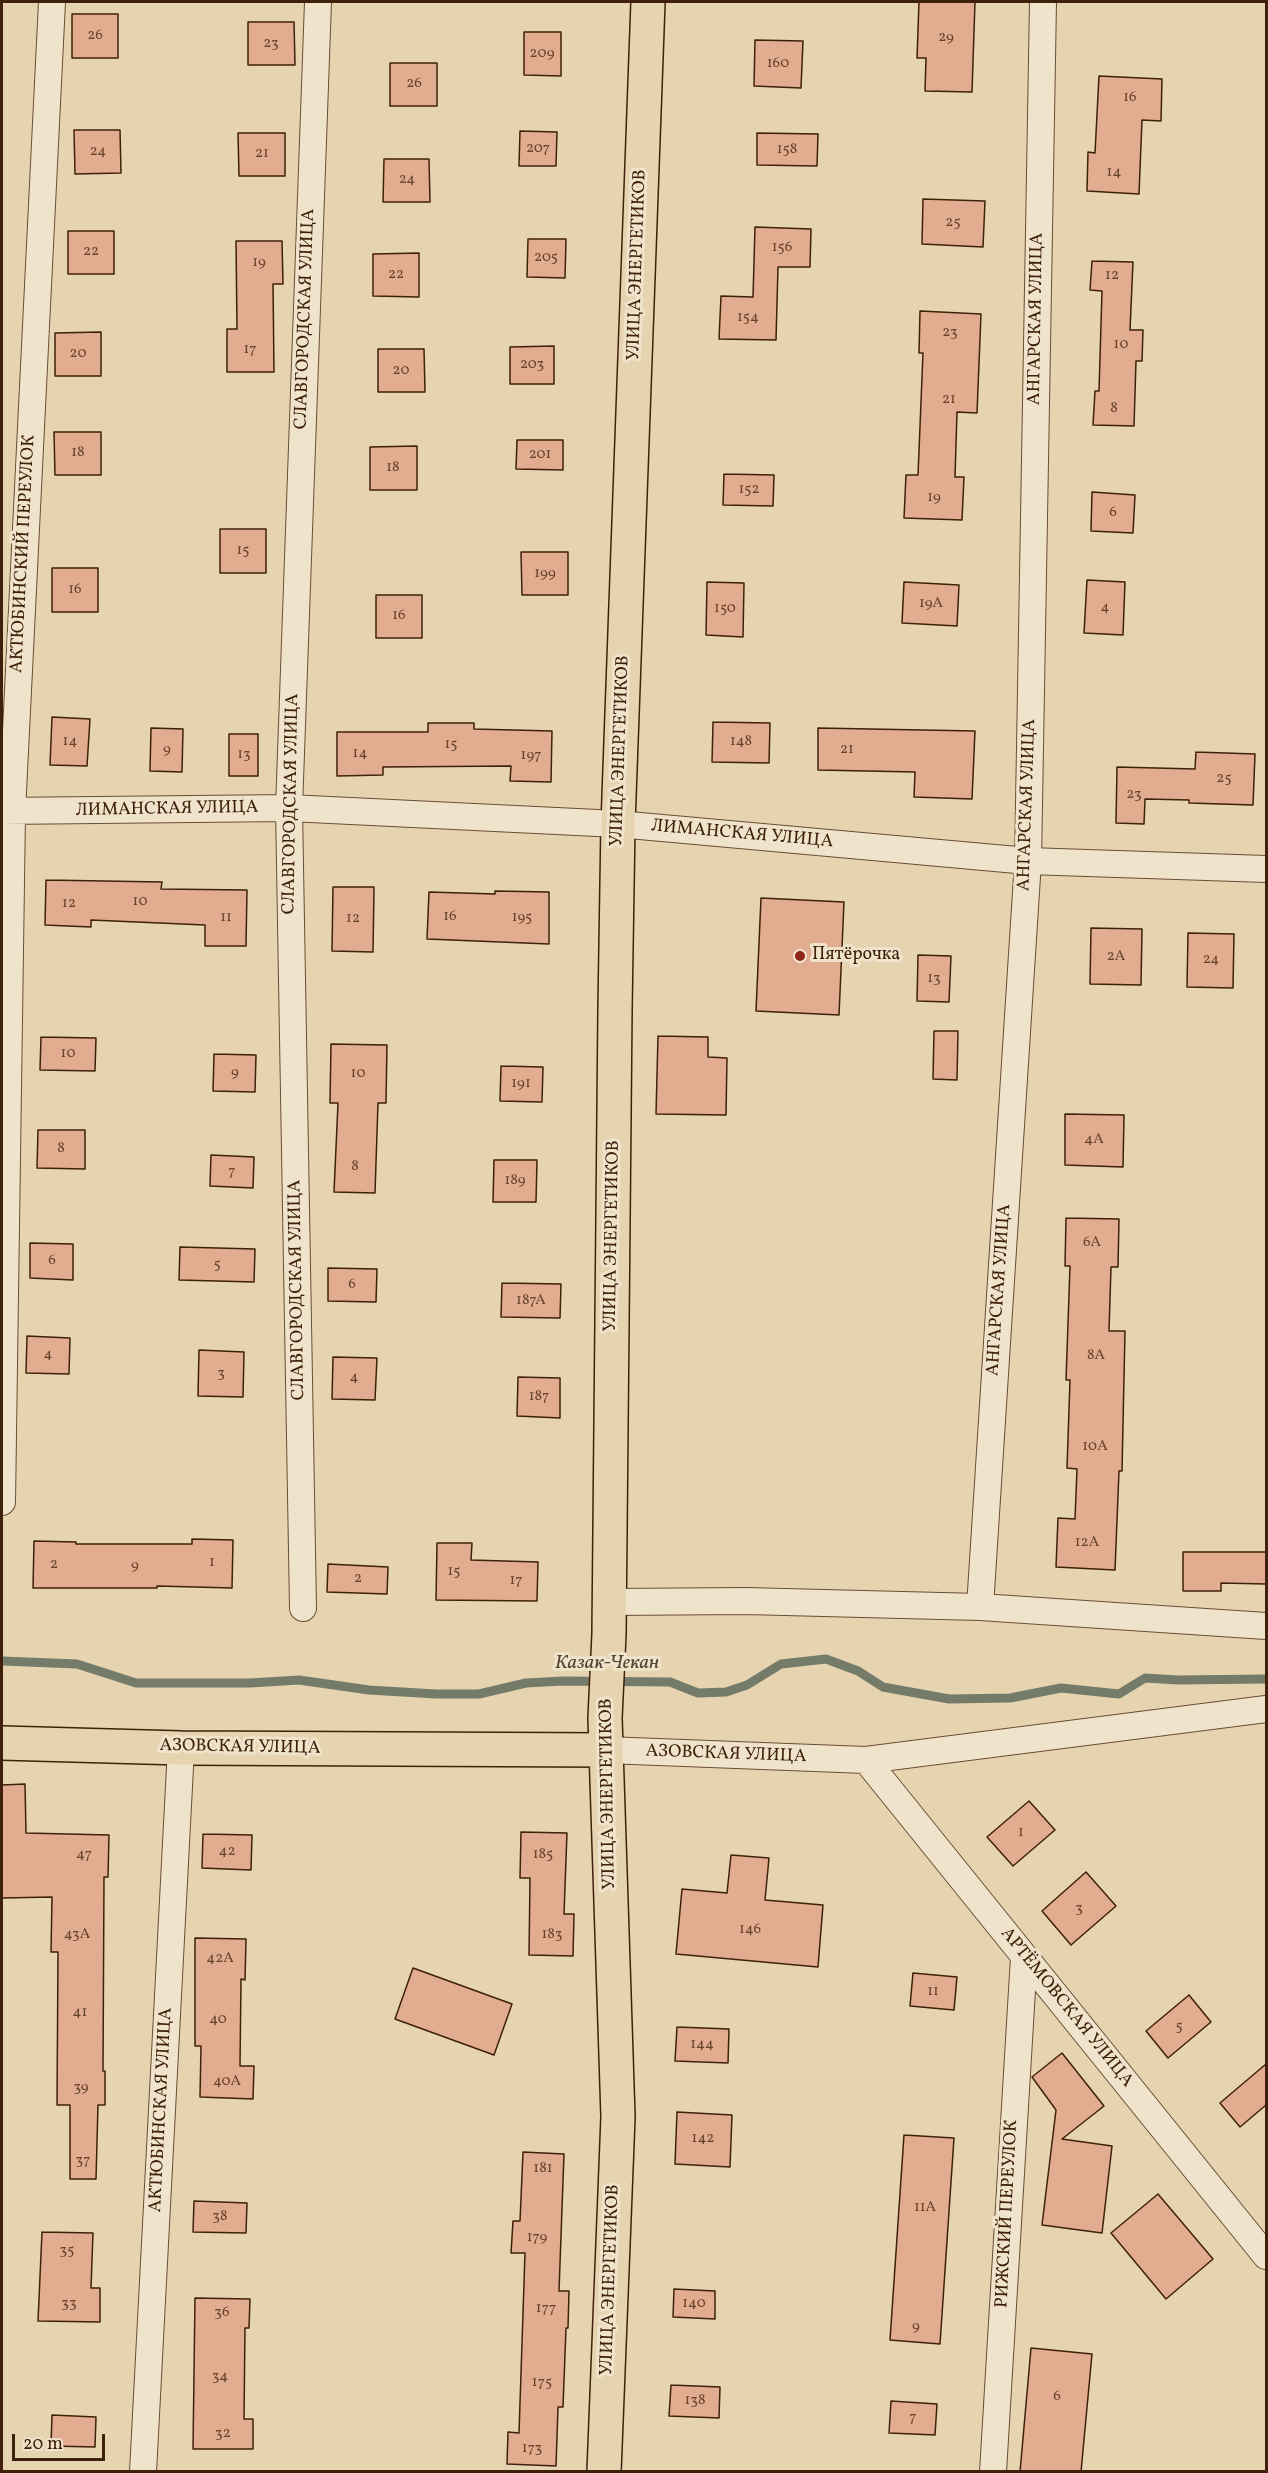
<!DOCTYPE html>
<html>
<head>
<meta charset="utf-8">
<style>
  body { margin:0 }
  #map { position:relative; width:1268px; height:2473px; overflow:hidden; background:#e6d4b0; font-family:Vollkorn,serif }
  canvas { display:block }
  .frame { position:absolute; inset:0; border:3px solid #3f200a; pointer-events:none }
  .scale { position:absolute; left:12px; top:2434px; width:93px; height:27px; box-sizing:border-box; border:3px solid #3f200a; border-top:0; padding-left:8px; font-size:18px; line-height:21px; white-space:nowrap; color:#3f200a; -webkit-text-stroke:4px #efe3cc; paint-order:stroke }
</style>
</head>
<body>
<div id="map">
<canvas width="1268" height="2473"></canvas>
<div class="frame"></div>
<div class="scale">20 m</div>
</div>
<script>
const g = document.querySelector('canvas').getContext('2d');
g.lineJoin = 'round';
const shape = rows => new Path2D(rows.map(r => 'M' + r).join(''));
function strokePath(path, color, width, dash) { g.strokeStyle = color; g.lineWidth = width; g.lineCap = dash ? 'butt' : 'round'; g.setLineDash(dash || []); g.stroke(path); }
function paint(path, color) { g.fillStyle = color; g.fill(path, 'evenodd'); }
function write(font, color, halo, rows, align = 'center') {
  g.font = font + ' Vollkorn,serif'; g.lineWidth = 6; g.setLineDash([]); g.textBaseline = 'middle'; g.strokeStyle = halo; g.fillStyle = color; for (const [text, x, y, turn = 0] of rows) {
    g.save(); g.translate(x, y); g.rotate((+turn || 0) * Math.PI / 180); g.textAlign = isNaN(turn) ? turn : align; if (halo) g.strokeText(text, 0, 0); g.fillText(text, 0, 0); g.restore();
  }
}
strokePath(shape([
  [2,1661,77,1664,136,1683,250,1683,299,1680,369,1690,436,1694,479,1694,526,1683,563,1681,670,1682,698,1693,726,1692,747,1685,781,1664,826,1659,858,1671,883,1687,949,1699,1010,1698,1061,1688,1119,1694,1145,1678,1178,1680,1266,1679]
]), '#747b69', 9);
const building = shape([
  [919,2,975,2,972,92,925,91,926,58,917,58,919,2],
  [72,14,118,14,118,58,72,58,72,14],
  [248,22,294,22,295,65,248,65,248,22],
  [524,32,561,32,561,76,524,75,524,32],
  [755,40,803,41,801,88,754,86,755,40],
  [390,63,437,63,437,106,390,106,390,63],
  [1099,76,1162,79,1161,121,1142,120,1139,194,1087,191,1088,152,1095,153,1099,76],
  [74,130,120,130,121,173,75,174,74,130],
  [520,131,557,132,556,166,519,166,520,131],
  [238,133,285,133,285,176,239,176,238,133],
  [757,133,818,134,817,166,757,165,757,133],
  [384,159,429,159,430,202,383,202,384,159],
  [923,199,985,201,983,247,922,244,923,199],
  [755,227,811,229,810,267,778,267,776,340,719,339,721,296,753,297,755,227],
  [68,231,114,231,114,274,68,274,68,231],
  [528,239,566,239,565,278,527,277,528,239],
  [236,241,282,241,283,284,273,284,274,372,227,372,227,329,237,329,236,241],
  [419,253,419,297,373,296,373,254,419,253],
  [1092,261,1133,262,1130,330,1143,330,1142,361,1136,361,1134,426,1093,425,1095,391,1099,391,1102,291,1090,290,1092,261],
  [920,311,981,314,977,413,957,412,955,477,964,477,962,520,904,518,906,475,918,475,923,353,919,353,920,311],
  [101,332,101,376,55,376,55,333,101,332],
  [554,346,554,384,510,384,510,347,554,346],
  [378,349,424,349,425,392,378,392,378,349],
  [54,432,101,432,101,475,55,475,54,432],
  [517,440,563,440,563,470,516,469,517,440],
  [417,446,417,490,370,490,370,447,417,446],
  [724,474,774,475,773,506,723,505,724,474],
  [1092,492,1135,495,1133,533,1091,531,1092,492],
  [220,529,266,529,266,573,220,573,220,529],
  [521,552,568,552,568,595,522,595,521,552],
  [52,568,98,568,98,612,52,612,52,568],
  [1087,580,1125,582,1123,635,1084,633,1087,580],
  [707,582,744,583,743,637,706,635,707,582],
  [904,582,959,585,957,626,902,623,904,582],
  [376,595,422,595,422,638,376,638,376,595],
  [52,717,90,719,87,766,50,765,52,717],
  [713,722,770,723,769,763,712,762,713,722],
  [428,723,474,723,474,729,552,731,551,782,510,781,511,766,383,767,383,775,337,776,337,732,428,732,428,723],
  [151,728,183,729,182,772,150,771,151,728],
  [818,728,975,731,972,799,914,797,915,772,818,770,818,728],
  [229,734,258,734,258,776,229,776,229,734],
  [1196,752,1255,754,1253,805,1189,803,1189,800,1145,799,1144,824,1116,823,1117,767,1195,769,1196,752],
  [46,880,162,882,161,889,247,890,246,946,205,946,205,925,91,920,91,927,45,925,46,880],
  [333,887,374,887,373,952,332,951,333,887],
  [495,891,549,892,549,944,427,939,429,892,495,894,495,891],
  [761,898,844,902,839,1015,756,1011,761,898],
  [1091,928,1142,929,1141,985,1090,984,1091,928],
  [1188,933,1234,934,1233,988,1187,987,1188,933],
  [918,955,951,956,949,1002,917,1001,918,955],
  [934,1031,958,1031,957,1080,933,1079,934,1031],
  [658,1036,708,1037,708,1057,727,1058,726,1115,656,1114,658,1036],
  [41,1037,96,1038,95,1071,40,1070,41,1037],
  [331,1044,387,1045,386,1103,378,1103,375,1193,334,1192,338,1103,330,1103,331,1044],
  [214,1054,256,1055,255,1092,213,1091,214,1054],
  [501,1066,543,1067,542,1102,500,1101,501,1066],
  [1065,1114,1124,1115,1123,1167,1065,1165,1065,1114],
  [38,1130,85,1130,85,1169,37,1168,38,1130],
  [211,1155,254,1157,253,1188,210,1186,211,1155],
  [494,1160,537,1160,536,1202,493,1202,494,1160],
  [1066,1218,1119,1219,1118,1267,1111,1267,1109,1331,1125,1331,1122,1471,1119,1471,1115,1570,1056,1567,1058,1518,1075,1519,1077,1469,1067,1468,1070,1380,1066,1380,1070,1266,1065,1266,1066,1218],
  [30,1243,73,1244,73,1280,30,1278,30,1243],
  [180,1247,255,1249,254,1282,179,1280,180,1247],
  [328,1268,377,1269,376,1302,328,1301,328,1268],
  [502,1283,561,1284,560,1318,501,1317,502,1283],
  [27,1336,70,1338,69,1374,26,1373,27,1336],
  [199,1350,244,1352,243,1397,198,1396,199,1350],
  [333,1357,377,1358,375,1400,332,1399,333,1357],
  [518,1377,560,1378,560,1418,517,1416,518,1377],
  [192,1539,233,1540,232,1588,157,1586,157,1588,33,1588,34,1541,76,1542,76,1544,192,1544,192,1539],
  [437,1543,472,1543,471,1560,538,1562,537,1601,436,1600,437,1543],
  [1183,1552,1266,1552,1266,1584,1221,1583,1221,1591,1183,1591,1183,1552],
  [328,1564,388,1567,387,1594,327,1592,328,1564],
  [25,1784,26,1833,109,1835,108,1877,104,1877,103,2071,105,2071,105,2105,98,2105,96,2179,70,2179,70,2105,57,2105,58,1952,51,1952,52,1897,2,1898,2,1785,25,1784],
  [1029,1801,1055,1830,1013,1866,987,1837,1029,1801],
  [521,1832,567,1833,564,1914,574,1914,573,1956,529,1955,530,1878,520,1878,521,1832],
  [203,1834,252,1835,251,1870,202,1868,203,1834],
  [731,1855,769,1858,765,1900,823,1905,818,1967,676,1954,682,1889,727,1893,731,1855],
  [1086,1872,1116,1906,1071,1945,1042,1911,1086,1872],
  [195,1938,246,1939,245,1980,241,1979,240,2066,254,2066,253,2099,200,2097,201,2046,195,2046,195,1938],
  [413,1968,512,2004,494,2055,395,2019,413,1968],
  [913,1973,957,1977,954,2010,910,2006,913,1973],
  [1189,1995,1211,2022,1168,2058,1146,2031,1189,1995],
  [677,2027,729,2029,728,2063,675,2061,677,2027],
  [1062,2053,1104,2106,1062,2139,1112,2146,1102,2233,1042,2225,1056,2110,1032,2077,1062,2053],
  [1266,2064,1266,2105,1240,2127,1220,2103,1266,2064],
  [677,2112,732,2115,730,2167,675,2164,677,2112],
  [904,2135,954,2138,940,2344,890,2340,904,2135],
  [523,2152,564,2154,559,2291,569,2291,568,2328,566,2328,563,2407,558,2407,556,2466,507,2464,508,2432,519,2433,525,2253,511,2253,513,2221,520,2221,523,2152],
  [1158,2194,1213,2259,1166,2299,1111,2233,1158,2194],
  [194,2201,247,2203,246,2233,193,2232,194,2201],
  [42,2232,93,2233,91,2288,100,2288,100,2322,38,2321,42,2232],
  [674,2289,715,2291,715,2319,673,2317,674,2289],
  [195,2298,250,2299,249,2328,245,2328,244,2419,253,2419,253,2449,193,2449,195,2298],
  [1031,2348,1092,2354,1081,2472,1020,2472,1031,2348],
  [671,2385,720,2387,719,2418,669,2416,671,2385],
  [891,2401,937,2404,935,2435,889,2433,891,2401],
  [52,2415,96,2417,95,2447,51,2446,52,2415]
]);
paint(building, '#e2ac90');
strokePath(building, '#3f200a', 1.5);
const minor = shape([
  [2,811,289,808,618,824,1028,861,1266,869],
  [2,1502,12,812,52,2],
  [609,1602,746,1601,980,1607,1266,1626],
  [980,1607,1028,861,1043,2],
  [303,1608,289,808,318,2],
  [606,1750,866,1760,1266,1709],
  [866,1760,1266,2256],
  [143,2472,181,1748],
  [993,2472,1024,1957]
]);
const primary = shape([
  [2,1743,181,1748,606,1750],
  [604,2472,618,2117,605,1718,609,1634,615,1009,618,824,648,2]
]);
strokePath(minor, '#694d34', 28);
strokePath(primary, '#3f200a', 36);
strokePath(minor, '#efe3cc', 26);
strokePath(primary, '#e6d4b0', 33);
for (const [x, y, r, color] of [
  [800,956,6,"#8f2418"]
]) { const dot = new Path2D(); dot.arc(x, y, r, 0, 2 * Math.PI); g.fillStyle = color; g.fill(dot); strokePath(dot, '#efe3cc', 2); }
write('15px', '#68432c', null, [
  ["26",95,36],
  ["29",946,38],
  ["23",271,44],
  ["209",542,54],
  ["160",778,64],
  ["26",414,84],
  ["16",1130,98],
  ["207",538,149],
  ["158",787,150],
  ["24",98,152],
  ["21",262,154],
  ["14",1114,173],
  ["24",407,180],
  ["25",953,223],
  ["156",782,248],
  ["22",91,252],
  ["205",546,258],
  ["19",259,263],
  ["22",396,275],
  ["12",1112,276],
  ["154",748,318],
  ["23",950,333],
  ["10",1121,345],
  ["17",250,350],
  ["20",78,354],
  ["203",532,365],
  ["20",401,371],
  ["21",949,400],
  ["8",1114,409],
  ["18",78,453],
  ["201",540,455],
  ["18",393,468],
  ["152",749,490],
  ["19",934,498],
  ["6",1113,513],
  ["15",243,551],
  ["199",545,574],
  ["16",75,590],
  ["19А",931,604],
  ["4",1105,608],
  ["150",725,609],
  ["16",399,616],
  ["14",70,742],
  ["148",741,742],
  ["15",451,745],
  ["9",167,750],
  ["21",847,750],
  ["14",360,754],
  ["13",244,755],
  ["197",531,756],
  ["25",1224,779],
  ["23",1134,795],
  ["10",140,902],
  ["12",69,904],
  ["16",450,917],
  ["11",226,918],
  ["195",522,918],
  ["12",353,919],
  ["2А",1116,957],
  ["24",1211,960],
  ["13",934,979],
  ["10",68,1054],
  ["9",235,1073],
  ["10",358,1074],
  ["191",521,1084],
  ["4А",1094,1140],
  ["8",61,1149],
  ["8",355,1167],
  ["7",232,1172],
  ["189",515,1181],
  ["6А",1092,1243],
  ["6",52,1261],
  ["5",217,1265],
  ["6",352,1285],
  ["187А",531,1301],
  ["4",48,1355],
  ["8А",1096,1356],
  ["3",221,1374],
  ["4",354,1378],
  ["187",539,1397],
  ["10А",1095,1447],
  ["12А",1087,1543],
  ["1",212,1563],
  ["2",54,1565],
  ["9",135,1566],
  ["15",454,1572],
  ["2",358,1579],
  ["17",516,1581],
  ["1",1021,1833],
  ["42",227,1852],
  ["47",84,1855],
  ["185",543,1855],
  ["3",1079,1909],
  ["146",750,1930],
  ["43А",77,1935],
  ["183",552,1935],
  ["42А",220,1959],
  ["11",933,1992],
  ["41",80,2013],
  ["40",218,2020],
  ["5",1179,2027],
  ["144",702,2045],
  ["40А",227,2082],
  ["39",81,2088],
  ["142",703,2139],
  ["37",83,2161],
  ["181",543,2169],
  ["11А",925,2208],
  ["38",220,2217],
  ["179",537,2238],
  ["35",67,2251],
  ["33",69,2304],
  ["140",694,2304],
  ["177",546,2309],
  ["36",222,2313],
  ["9",916,2327],
  ["34",220,2377],
  ["175",542,2383],
  ["6",1057,2397],
  ["138",695,2401],
  ["7",913,2418],
  ["32",223,2434],
  ["173",532,2449]
]);
write('18px', '#3f200a', '#efe3cc', [
  ["УЛИЦА ЭНЕРГЕТИКОВ",638,265,-88],
  ["СЛАВГОРОДСКАЯ УЛИЦА",306,319,-88],
  ["АНГАРСКАЯ УЛИЦА",1037,319,-89],
  ["АКТЮБИНСКИЙ ПЕРЕУЛОК",24,554,-87],
  ["УЛИЦА ЭНЕРГЕТИКОВ",621,751,-88],
  ["СЛАВГОРОДСКАЯ УЛИЦА",292,804,-89],
  ["АНГАРСКАЯ УЛИЦА",1028,805,-88],
  ["ЛИМАНСКАЯ УЛИЦА",167,810,-1],
  ["ЛИМАНСКАЯ УЛИЦА",742,835,5],
  ["УЛИЦА ЭНЕРГЕТИКОВ",613,1236,-89],
  ["СЛАВГОРОДСКАЯ УЛИЦА",298,1290,-91],
  ["АНГАРСКАЯ УЛИЦА",1000,1290,-86],
  ["АЗОВСКАЯ УЛИЦА",240,1748,1],
  ["АЗОВСКАЯ УЛИЦА",726,1755,2],
  ["УЛИЦА ЭНЕРГЕТИКОВ",609,1794,-91],
  ["АРТЁМОВСКАЯ УЛИЦА",1066,2008,51],
  ["АКТЮБИНСКАЯ УЛИЦА",162,2110,-87],
  ["РИЖСКИЙ ПЕРЕУЛОК",1008,2214,-87],
  ["УЛИЦА ЭНЕРГЕТИКОВ",611,2280,-88]
]);
write('18px', '#3f200a', '#efe3cc', [
  ["Пятёрочка",812,956]
], 'left');
write('italic 20px', '#554632', '#efe3cc', [
  ["Казак-Чекан",607,1664]
]);
</script>
</body>
</html>
